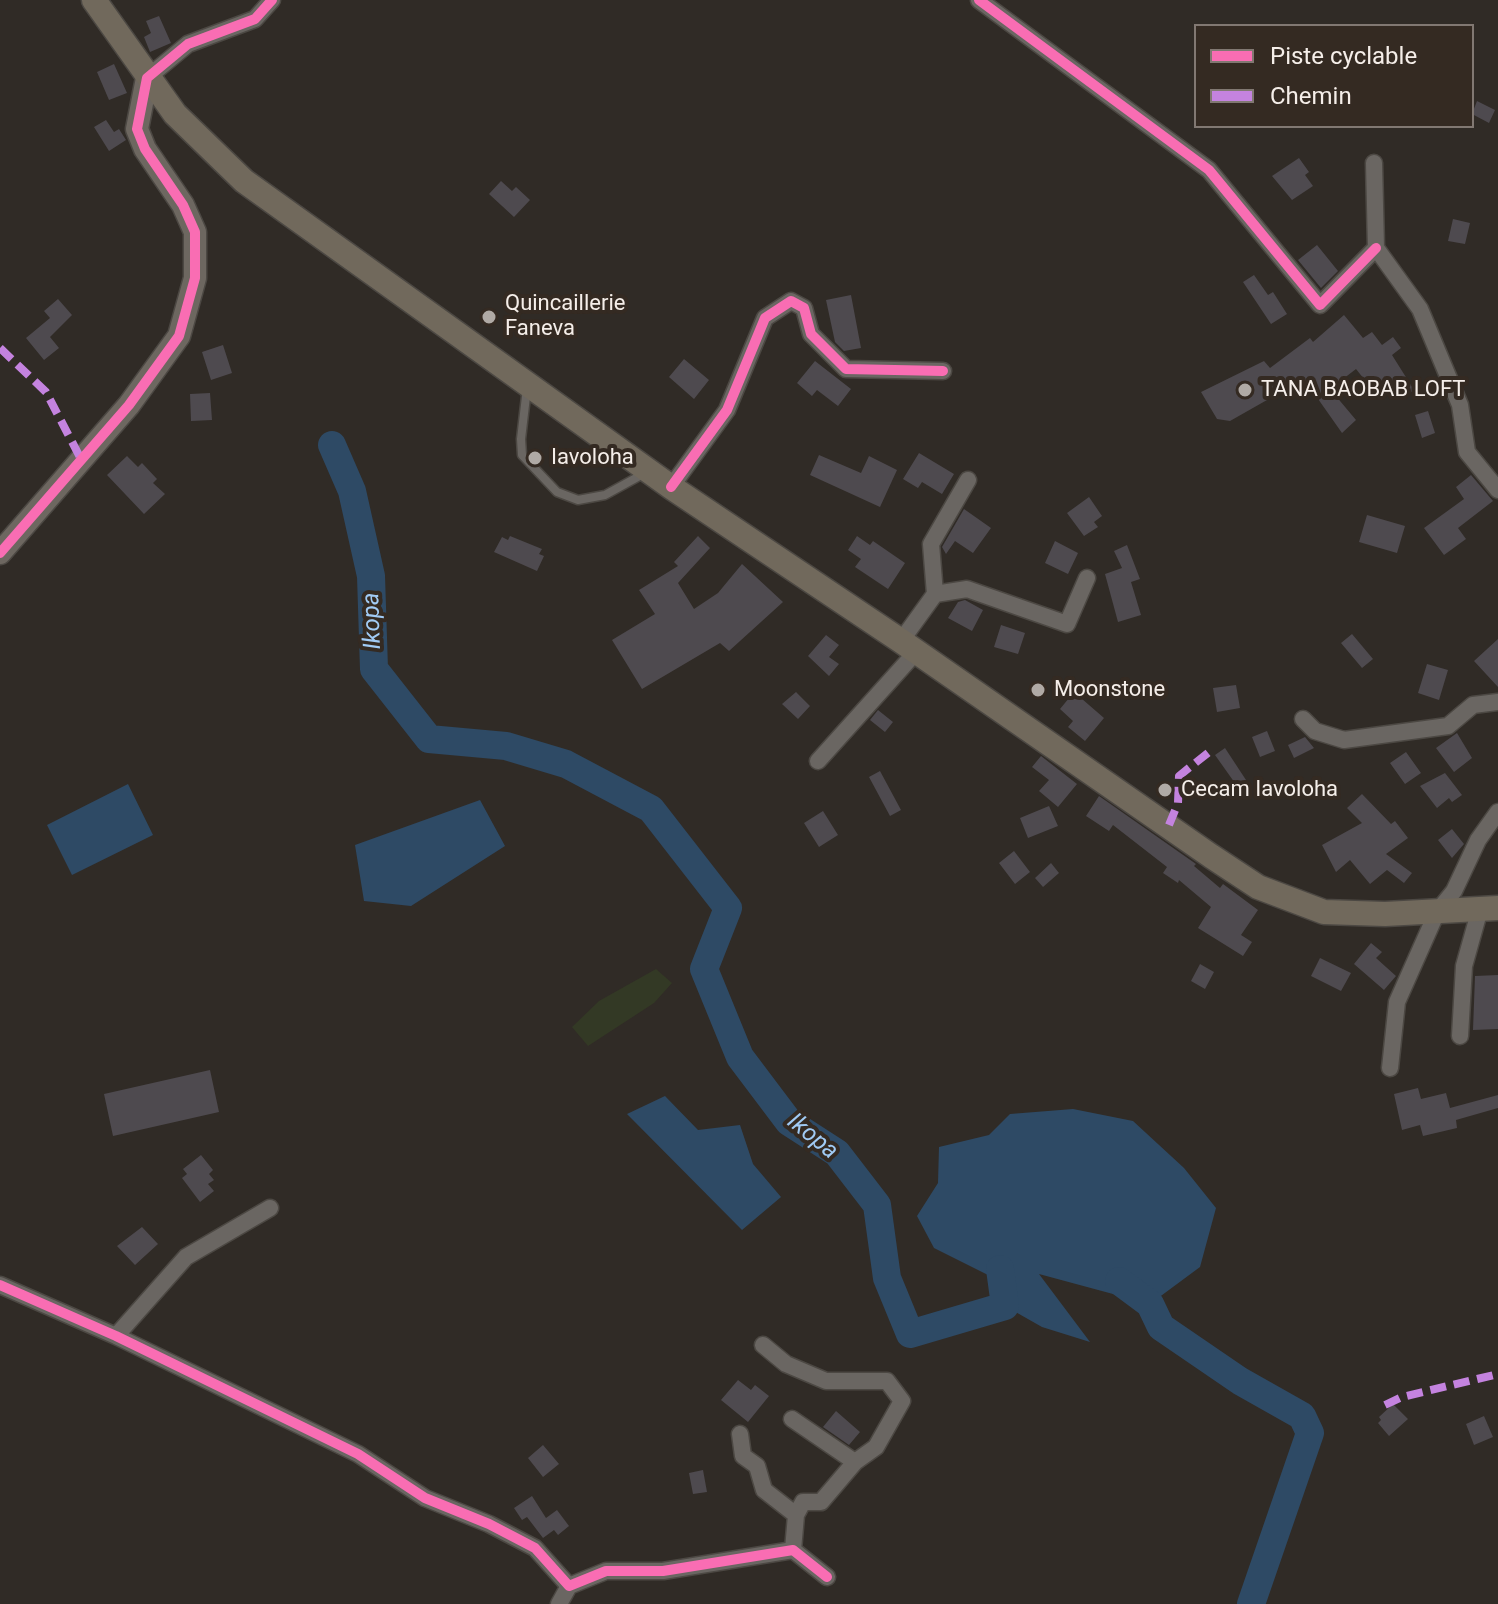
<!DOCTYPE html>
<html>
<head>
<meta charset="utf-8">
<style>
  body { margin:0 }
  #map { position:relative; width:1498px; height:1604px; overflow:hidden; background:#302b26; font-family:Roboto,sans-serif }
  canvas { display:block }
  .legend { position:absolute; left:1194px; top:24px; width:280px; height:104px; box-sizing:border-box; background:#342a22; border:2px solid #817872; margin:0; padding:10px 14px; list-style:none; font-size:24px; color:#f5eee9 }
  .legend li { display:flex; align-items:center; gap:16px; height:40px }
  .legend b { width:40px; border:2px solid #817872 }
</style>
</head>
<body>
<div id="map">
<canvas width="1498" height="1604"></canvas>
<ul class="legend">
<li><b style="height:10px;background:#f96db3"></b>Piste cyclable</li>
<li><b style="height:10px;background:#c483df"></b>Chemin</li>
</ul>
</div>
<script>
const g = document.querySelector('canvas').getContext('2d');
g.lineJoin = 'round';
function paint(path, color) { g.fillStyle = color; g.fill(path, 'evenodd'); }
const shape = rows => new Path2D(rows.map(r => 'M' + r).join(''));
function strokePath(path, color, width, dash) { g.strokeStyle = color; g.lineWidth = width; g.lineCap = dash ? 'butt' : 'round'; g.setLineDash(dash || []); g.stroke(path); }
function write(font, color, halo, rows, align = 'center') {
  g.font = font + ' Roboto,sans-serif'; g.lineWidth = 8; g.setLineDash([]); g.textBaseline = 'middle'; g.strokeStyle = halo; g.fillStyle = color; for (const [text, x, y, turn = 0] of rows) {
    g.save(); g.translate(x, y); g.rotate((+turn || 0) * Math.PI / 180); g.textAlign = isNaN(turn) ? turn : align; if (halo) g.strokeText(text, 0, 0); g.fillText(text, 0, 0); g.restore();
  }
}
paint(shape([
  [656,969,672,983,654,1003,588,1046,572,1027,599,1001]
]), '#333925');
paint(shape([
  [128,784,153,835,72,875,47,825],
  [480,800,505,846,411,906,364,901,355,845],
  [665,1096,698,1130,740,1125,753,1164,781,1197,742,1230,627,1114],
  [1073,1109,1133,1121,1184,1168,1216,1208,1200,1267,1150,1304,1039,1274,1090,1342,1042,1327,1005,1306,990,1276,934,1248,917,1216,938,1183,939,1147,989,1135,1010,1114]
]), '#2e4a65');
strokePath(shape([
  [332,445,352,491,371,576,374,669,429,739,506,746,566,764,651,809,728,908,704,969,740,1057,789,1122,837,1153,877,1205,887,1278,910,1334,1005,1306,1000,1269],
  [1119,1281,1150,1304,1161,1327,1240,1381,1302,1416,1310,1433,1251,1604]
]), '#2e4a65', 28);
paint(shape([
  [159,16,171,43,150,52,144,37,151,33,146,21],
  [114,64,127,93,109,100,97,72],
  [1477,101,1495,110,1489,123,1472,114],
  [106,120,114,132,119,129,126,140,109,151,94,127],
  [1299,158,1309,172,1305,175,1313,186,1292,200,1272,176],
  [501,181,512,191,516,187,530,200,514,217,489,194],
  [1453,219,1470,223,1465,244,1448,241],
  [1317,245,1338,271,1321,288,1298,260],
  [1254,275,1268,295,1273,292,1287,314,1271,324,1243,282],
  [851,295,861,348,844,351,835,342,826,300],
  [58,299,72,315,50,337,59,348,44,360,26,338,50,318,44,311],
  [1344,315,1363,338,1372,332,1382,345,1393,337,1401,348,1392,355,1414,390,1403,398,1387,377,1372,389,1356,369,1330,389,1356,420,1342,433,1304,379,1230,421,1217,419,1201,392,1264,361,1270,368,1310,338,1313,342],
  [223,345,232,373,211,380,202,352],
  [684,359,709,380,694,399,669,377],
  [815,361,851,389,838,406,817,390,812,396,797,383],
  [210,393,212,420,191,421,190,394],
  [1428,411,1435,433,1422,438,1415,415],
  [919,453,954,474,942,494,922,482,918,488,903,479],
  [819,455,861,473,869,456,897,470,880,507,810,475],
  [127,456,138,467,142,463,157,479,153,483,165,494,144,514,107,475],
  [1471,475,1493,501,1458,528,1466,539,1444,555,1424,528,1464,499,1456,487],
  [1089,497,1102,516,1094,522,1098,527,1084,536,1067,513],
  [964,509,991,528,973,553,955,541,946,554,942,547],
  [1367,515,1405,526,1397,553,1359,542],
  [510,536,542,549,539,554,544,556,537,571,494,552,502,537,508,540],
  [698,536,710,548,678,583,694,609,718,593,742,564,783,602,729,651,720,643,642,689,612,640,655,614,639,590,678,566,674,562],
  [857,536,870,545,873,541,905,563,888,589,855,567,861,559,848,550],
  [1055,541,1078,553,1068,574,1045,563],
  [1127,545,1140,579,1131,582,1141,615,1118,622,1105,574,1122,568,1114,551],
  [965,600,983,610,972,631,948,618,958,602],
  [1001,625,1025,633,1018,654,994,647],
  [1352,634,1373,659,1362,668,1341,643],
  [826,635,839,645,829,657,839,664,829,676,808,656],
  [1498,639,1498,687,1474,661],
  [1427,664,1448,670,1439,700,1418,693],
  [1236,685,1240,708,1217,712,1213,688],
  [796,692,810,706,798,719,782,704],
  [1074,692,1104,718,1085,741,1068,727,1073,721,1060,709],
  [878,710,893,722,885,732,870,720],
  [1267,731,1275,751,1260,757,1252,737],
  [1457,733,1472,758,1454,772,1436,748],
  [1305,737,1314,748,1294,758,1288,745],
  [1225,748,1246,780,1237,786,1215,755],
  [1406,752,1421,773,1405,784,1390,763],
  [1041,756,1077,784,1058,807,1039,791,1049,780,1032,767],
  [880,771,901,810,890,816,869,777],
  [1445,773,1462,795,1452,802,1449,798,1437,808,1420,786],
  [1362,794,1391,824,1395,821,1408,838,1386,854,1412,873,1404,883,1387,870,1370,884,1350,860,1336,872,1322,845,1362,823,1347,808],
  [1099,796,1196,864,1194,866,1220,888,1223,884,1258,910,1241,935,1252,942,1243,956,1198,928,1211,907,1179,880,1178,883,1163,873,1167,867,1113,825,1109,831,1086,816],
  [1049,806,1058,826,1028,838,1020,818],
  [823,811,838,835,819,847,804,823],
  [1452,829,1464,844,1452,858,1438,840],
  [1014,851,1030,872,1015,884,999,863],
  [1051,863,1059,873,1043,887,1035,878],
  [1371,943,1382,952,1376,958,1396,976,1384,990,1354,964],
  [1320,958,1351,973,1341,991,1311,976],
  [1200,964,1214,972,1205,989,1191,981],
  [1498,975,1498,1029,1473,1030,1475,976],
  [210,1070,219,1112,113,1136,104,1094],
  [1418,1088,1421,1099,1446,1093,1450,1108,1498,1095,1498,1108,1456,1120,1457,1128,1423,1136,1420,1125,1402,1130,1394,1094],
  [201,1155,213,1170,209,1174,214,1180,208,1184,214,1191,200,1202,182,1178,187,1174,183,1169],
  [142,1227,158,1244,135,1265,117,1246],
  [738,1380,751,1390,755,1385,769,1396,748,1422,721,1400],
  [1393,1404,1408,1419,1389,1436,1378,1423,1381,1420,1379,1417],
  [836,1411,860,1432,849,1445,823,1427],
  [1484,1416,1493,1437,1474,1445,1466,1424],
  [543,1445,559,1464,543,1477,528,1458],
  [703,1470,707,1492,693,1494,689,1473],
  [532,1496,546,1518,557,1510,569,1526,558,1535,554,1530,543,1538,527,1517,522,1520,514,1508]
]), '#4e4a4f');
const lane = shape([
  [527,388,521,439,522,455,557,492,578,500,605,495,645,473]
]);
const street = shape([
  [979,0,1209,170,1320,305,1376,248],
  [147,78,188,44,255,19,272,0],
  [1374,163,1376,248,1420,309,1460,405,1467,452,1498,490],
  [671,487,727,410,765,318,791,301,804,308,811,334,846,369,943,371],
  [935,594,931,544,968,480],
  [901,641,935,594,967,589,1067,624,1087,578],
  [1303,719,1315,731,1344,740,1448,726,1473,705,1498,702],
  [818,761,916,652],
  [1460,1036,1464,966,1480,909],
  [1390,1068,1397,1002,1437,912,1454,891,1478,840,1498,812],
  [0,1285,116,1336,358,1454,425,1498,489,1524,535,1548,569,1586,606,1571,663,1571,793,1550,827,1577],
  [116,1336,186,1257,270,1208],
  [763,1345,786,1364,826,1381,887,1381,902,1401,876,1447,855,1462,821,1502,803,1502,796,1515,793,1550],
  [792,1419,855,1462],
  [740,1434,743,1456,757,1466,764,1490,796,1515],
  [559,1604,569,1586]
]);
const secondary = shape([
  [0,553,129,405,179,336,195,278,195,232,183,205,145,149,137,129,147,78]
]);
const primary = shape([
  [94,0,175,114,244,181,671,487,901,641,1211,856,1258,887,1324,912,1385,914,1498,908]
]);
strokePath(lane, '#4c4843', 11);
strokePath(street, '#4c4843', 19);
strokePath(secondary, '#4c4843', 25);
strokePath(primary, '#4c4843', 27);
strokePath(lane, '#6a6662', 8);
strokePath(street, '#6a6662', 16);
strokePath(secondary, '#6d6760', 22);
strokePath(primary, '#71695c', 24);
strokePath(shape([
  [0,348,46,392,82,461],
  [1169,825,1178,803,1179,776,1214,748],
  [1385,1405,1402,1397,1498,1374]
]), '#c483df', 8, [16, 8]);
strokePath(shape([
  [979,0,1209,170,1320,305,1376,248],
  [671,487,727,410,765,318,791,301,804,308,811,334,846,369,943,371],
  [0,553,129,405,179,336,195,278,195,232,183,205,145,149,137,129,147,78,188,44,255,19,272,0],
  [0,1285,116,1336,358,1454,425,1498,489,1524,535,1548,569,1586,606,1571,663,1571,793,1550,827,1577]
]), '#f96db3', 10);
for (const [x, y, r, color] of [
  [489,317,8,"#b0aaa5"],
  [1245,390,8,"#b0aaa5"],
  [535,458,8,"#b0aaa5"],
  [1038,690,8,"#b0aaa5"],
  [1165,790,8,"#b0aaa5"]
]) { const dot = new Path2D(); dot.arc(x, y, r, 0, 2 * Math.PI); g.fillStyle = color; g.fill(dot); strokePath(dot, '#342a22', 3); }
write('22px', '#f5eee9', '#342a22', [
  ["Quincaillerie",505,304],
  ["Faneva",505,329],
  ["TANA BAOBAB LOFT",1261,390],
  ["Iavoloha",551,458],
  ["Moonstone",1054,690],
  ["Cecam Iavoloha",1181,790]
], 'left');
write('italic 24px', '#a1cbf5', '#342a22', [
  ["Ikopa",373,621,-92],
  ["Ikopa",812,1137,39]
]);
</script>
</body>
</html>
